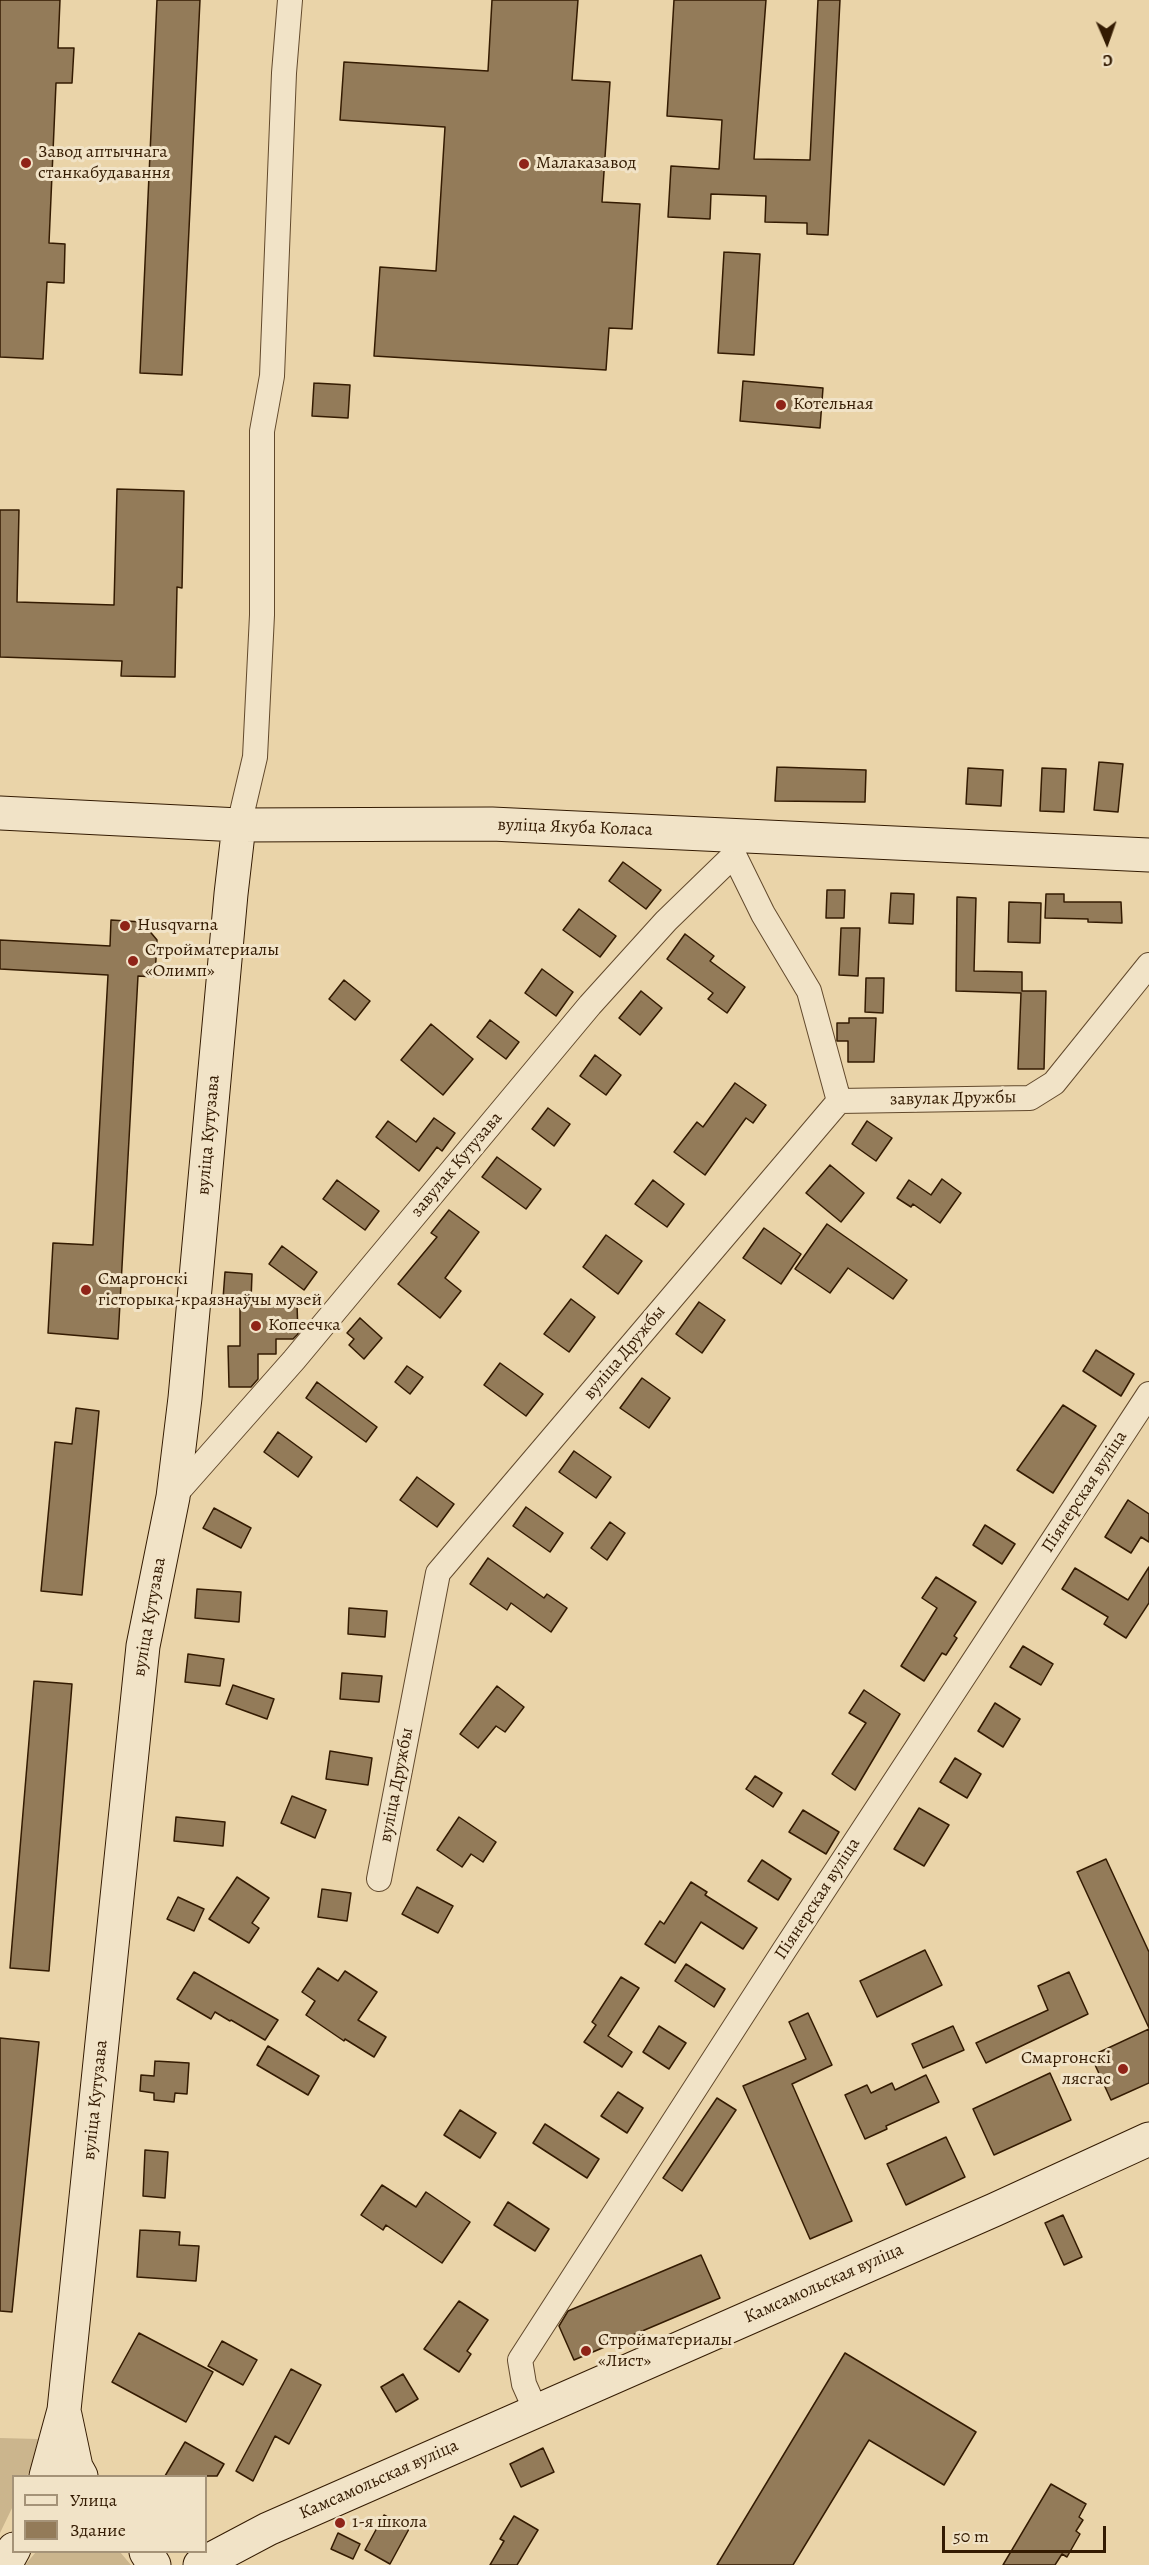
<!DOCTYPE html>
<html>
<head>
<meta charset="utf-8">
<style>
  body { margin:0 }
  #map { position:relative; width:1149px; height:2565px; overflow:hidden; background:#ead4a9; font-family:Alegreya,serif }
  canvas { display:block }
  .legend { position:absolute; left:12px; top:2475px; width:195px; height:78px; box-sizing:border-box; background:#f1e3c7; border:2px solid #a59378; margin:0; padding:8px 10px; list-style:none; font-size:18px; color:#341b02 }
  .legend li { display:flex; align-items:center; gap:12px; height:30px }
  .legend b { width:30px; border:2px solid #a59378 }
  .north { position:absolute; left:1077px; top:12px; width:60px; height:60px; -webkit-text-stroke:4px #f1e3c7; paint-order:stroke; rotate:178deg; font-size:16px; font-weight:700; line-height:24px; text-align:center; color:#341b02 }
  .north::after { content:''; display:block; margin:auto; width:21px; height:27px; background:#341b02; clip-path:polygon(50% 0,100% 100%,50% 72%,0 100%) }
  .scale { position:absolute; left:942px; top:2526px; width:164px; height:27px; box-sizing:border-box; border:3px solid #341b02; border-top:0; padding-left:8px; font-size:18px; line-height:21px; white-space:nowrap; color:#341b02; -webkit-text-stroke:4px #f1e3c7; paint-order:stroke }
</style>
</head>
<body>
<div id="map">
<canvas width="1149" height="2565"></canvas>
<ul class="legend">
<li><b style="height:8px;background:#f1e3c7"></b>Улица</li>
<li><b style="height:16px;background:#937b59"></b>Здание</li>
</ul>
<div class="north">С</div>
<div class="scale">50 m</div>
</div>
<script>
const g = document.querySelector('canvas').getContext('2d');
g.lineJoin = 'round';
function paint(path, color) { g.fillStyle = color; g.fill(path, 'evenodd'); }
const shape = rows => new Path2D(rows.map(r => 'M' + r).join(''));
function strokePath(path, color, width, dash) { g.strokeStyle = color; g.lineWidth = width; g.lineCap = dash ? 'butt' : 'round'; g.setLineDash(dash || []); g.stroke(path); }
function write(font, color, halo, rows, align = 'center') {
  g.font = font + ' Alegreya,serif'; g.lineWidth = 6; g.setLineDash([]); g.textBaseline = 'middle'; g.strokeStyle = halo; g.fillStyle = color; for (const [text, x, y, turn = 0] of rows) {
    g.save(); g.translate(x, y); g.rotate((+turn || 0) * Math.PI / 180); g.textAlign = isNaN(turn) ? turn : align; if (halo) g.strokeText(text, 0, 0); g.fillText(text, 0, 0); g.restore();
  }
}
paint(shape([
  [0,2438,38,2439,32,2465,27,2476,14,2476,13,2506,0,2533],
  [36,2552,120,2552,131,2565,25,2565]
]), '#cbb58d');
const building = shape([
  [0,0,60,0,58,48,74,48,72,83,56,83,49,243,65,244,64,283,47,282,43,359,0,357,0,0],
  [157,0,200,0,182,375,140,373,157,0],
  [492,0,578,0,572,80,610,82,602,202,640,204,632,329,609,328,606,370,374,356,380,267,436,271,445,127,340,120,344,62,488,71,492,0],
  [674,0,766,0,754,159,810,160,818,0,840,0,828,235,807,234,807,223,765,222,766,196,711,194,710,219,668,217,671,166,719,169,722,120,667,116,674,0],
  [724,252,760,254,754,355,718,353,724,252],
  [743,381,823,388,820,428,740,421,743,381],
  [314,383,350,385,348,418,312,416,314,383],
  [117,489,184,491,182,588,177,587,175,677,121,676,122,661,0,657,0,510,19,510,17,602,114,605,117,489],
  [1099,762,1123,764,1118,812,1094,810,1099,762],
  [777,767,866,770,865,802,775,801,777,767],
  [968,768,1003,770,1001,806,966,804,968,768],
  [1042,768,1066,769,1064,812,1040,811,1042,768],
  [623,862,661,890,646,909,609,881,623,862],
  [827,890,845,890,844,918,826,918,827,890],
  [891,893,914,894,913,924,889,923,891,893],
  [1046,894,1064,894,1064,902,1121,902,1122,923,1088,922,1088,919,1045,918,1046,894],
  [957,897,976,898,974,971,1022,972,1022,991,1046,991,1044,1069,1018,1069,1021,993,956,991,957,897],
  [1009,902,1041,903,1040,943,1008,942,1009,902],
  [579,909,616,936,600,957,563,930,579,909],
  [111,920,142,922,157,940,155,977,138,976,118,1339,48,1333,53,1243,93,1245,108,975,0,969,0,940,110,946,111,920],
  [841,928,860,928,858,976,839,975,841,928],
  [685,934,714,956,710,961,745,987,727,1013,708,999,713,993,667,959,685,934],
  [542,969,573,992,556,1016,525,993,542,969],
  [866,978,884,978,883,1013,865,1012,866,978],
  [344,980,370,1001,355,1020,329,999,344,980],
  [641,991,662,1008,640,1035,619,1018,641,991],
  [849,1018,876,1018,874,1062,848,1062,848,1041,837,1041,837,1023,849,1023,849,1018],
  [490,1020,519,1042,506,1059,477,1037,490,1020],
  [431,1024,473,1059,443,1095,401,1060,431,1024],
  [595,1055,621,1075,606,1095,580,1076,595,1055],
  [735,1083,766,1105,753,1123,746,1118,705,1175,674,1152,697,1122,703,1127,735,1083],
  [548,1108,570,1124,554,1146,532,1129,548,1108],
  [434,1118,455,1133,442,1151,437,1147,419,1171,376,1137,388,1121,416,1142,434,1118],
  [867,1121,892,1138,876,1161,852,1144,867,1121],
  [497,1157,541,1189,526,1209,482,1177,497,1157],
  [830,1165,864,1193,841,1222,806,1193,830,1165],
  [942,1179,961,1193,940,1223,913,1204,911,1207,897,1198,909,1180,931,1195,942,1179],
  [337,1180,379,1211,365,1230,323,1199,337,1180],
  [653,1180,684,1204,667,1227,635,1204,653,1180],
  [449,1210,479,1232,445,1278,461,1291,440,1318,398,1284,437,1237,431,1233,449,1210],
  [827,1224,907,1280,893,1299,848,1268,830,1293,795,1269,827,1224],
  [764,1228,801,1254,781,1284,743,1258,764,1228],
  [606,1235,642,1261,618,1294,583,1267,606,1235],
  [282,1246,317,1272,304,1290,269,1264,282,1246],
  [225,1272,252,1274,251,1301,223,1299,225,1272],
  [571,1299,595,1317,569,1352,544,1334,571,1299],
  [699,1302,725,1320,702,1353,676,1334,699,1302],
  [297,1304,298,1334,293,1339,276,1339,276,1354,258,1354,258,1379,251,1387,229,1387,228,1346,240,1346,240,1305,297,1304],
  [360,1318,382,1338,364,1359,349,1345,354,1339,347,1333,360,1318],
  [1096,1350,1134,1374,1121,1396,1083,1371,1096,1350],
  [500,1363,543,1394,526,1416,484,1385,500,1363],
  [407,1366,423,1377,410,1394,395,1382,407,1366],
  [642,1378,670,1398,649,1428,620,1408,642,1378],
  [317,1382,377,1427,366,1442,306,1398,317,1382],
  [1063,1405,1096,1426,1053,1493,1017,1470,1063,1405],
  [76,1408,99,1411,82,1595,41,1591,55,1442,72,1444,76,1408],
  [278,1432,312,1457,298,1477,264,1452,278,1432],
  [574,1451,611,1477,596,1498,559,1472,574,1451],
  [417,1477,454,1504,437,1527,400,1500,417,1477],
  [1128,1500,1149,1514,1149,1542,1141,1537,1131,1553,1105,1537,1128,1500],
  [526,1507,563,1533,550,1552,513,1526,526,1507],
  [214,1508,251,1528,241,1548,203,1528,214,1508],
  [610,1522,625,1533,607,1560,591,1548,610,1522],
  [985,1525,1015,1544,1002,1564,973,1545,985,1525],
  [488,1558,544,1598,547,1594,567,1608,551,1632,511,1603,507,1610,470,1584,488,1558],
  [1149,1567,1149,1603,1126,1638,1104,1624,1108,1617,1062,1589,1075,1568,1128,1600,1149,1567],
  [936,1577,976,1602,954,1636,957,1638,946,1655,942,1653,924,1681,901,1666,937,1608,922,1598,936,1577],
  [197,1589,241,1592,239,1622,195,1618,197,1589],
  [349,1608,387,1611,385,1637,348,1634,349,1608],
  [1023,1646,1053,1664,1041,1685,1010,1667,1023,1646],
  [188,1654,224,1659,220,1686,185,1682,188,1654],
  [342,1673,382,1676,379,1702,340,1699,342,1673],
  [34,1681,72,1684,49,1971,10,1968,34,1681],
  [233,1685,274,1699,267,1719,226,1704,233,1685],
  [497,1686,524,1707,505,1732,496,1726,478,1748,460,1734,497,1686],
  [864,1690,900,1714,855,1790,832,1774,866,1723,849,1713,864,1690],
  [995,1703,1020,1719,1003,1747,978,1731,995,1703],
  [330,1751,372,1758,368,1785,326,1779,330,1751],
  [955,1758,981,1774,967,1798,940,1782,955,1758],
  [755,1776,782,1793,773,1807,746,1789,755,1776],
  [292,1796,326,1810,315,1838,281,1823,292,1796],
  [919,1808,949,1825,924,1866,894,1849,919,1808],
  [803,1810,839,1832,826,1854,789,1832,803,1810],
  [176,1817,225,1822,223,1846,174,1841,176,1817],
  [459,1817,496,1842,483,1862,471,1854,462,1867,437,1850,459,1817],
  [1106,1859,1149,1952,1149,2028,1077,1872,1106,1859],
  [762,1860,791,1879,778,1900,748,1881,762,1860],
  [237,1877,269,1898,252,1923,259,1928,249,1943,209,1919,237,1877],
  [691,1882,707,1892,705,1895,757,1928,743,1949,701,1922,675,1963,645,1944,660,1921,664,1924,691,1882],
  [417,1887,453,1906,438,1933,402,1914,417,1887],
  [322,1889,351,1893,347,1921,318,1917,322,1889],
  [178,1897,204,1909,194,1931,167,1919,178,1897],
  [925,1950,942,1985,877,2017,860,1981,925,1950],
  [686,1964,725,1989,714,2007,675,1981,686,1964],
  [318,1968,338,1981,345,1971,377,1992,358,2020,386,2037,374,2057,345,2039,344,2041,306,2015,315,2001,302,1992,318,1968],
  [194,1972,278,2020,265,2040,231,2020,230,2021,215,2012,211,2019,177,1999,194,1972],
  [1069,1972,1088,2014,986,2063,976,2043,1048,2010,1038,1986,1069,1972],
  [621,1977,639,1988,608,2036,632,2052,622,2067,584,2042,596,2025,592,2022,621,1977],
  [808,2013,832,2065,792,2084,852,2221,810,2239,743,2086,806,2059,789,2022,808,2013],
  [659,2026,686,2043,669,2069,643,2052,659,2026],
  [953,2026,964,2050,923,2068,912,2044,953,2026],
  [1149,2029,1149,2083,1111,2100,1091,2056,1149,2029],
  [0,2038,39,2042,12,2312,0,2311,0,2038],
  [268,2046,319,2076,308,2095,257,2065,268,2046],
  [155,2061,189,2063,187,2094,175,2093,174,2102,154,2100,154,2093,140,2091,141,2075,154,2076,155,2061],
  [1050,2073,1071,2120,994,2155,973,2109,1050,2073],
  [926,2075,939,2102,886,2126,887,2129,865,2139,845,2095,867,2085,871,2093,892,2083,895,2090,926,2075],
  [618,2092,643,2108,627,2133,601,2116,618,2092],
  [717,2098,736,2110,682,2191,663,2178,717,2098],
  [460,2110,496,2133,480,2158,444,2135,460,2110],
  [545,2124,599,2159,587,2178,533,2143,545,2124],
  [946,2137,965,2177,906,2205,887,2164,946,2137],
  [145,2150,168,2152,165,2198,143,2196,145,2150],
  [382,2185,416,2207,426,2192,470,2222,442,2263,386,2225,383,2230,361,2215,382,2185],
  [508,2202,549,2229,535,2251,494,2225,508,2202],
  [1063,2215,1082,2257,1064,2265,1045,2223,1063,2215],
  [140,2230,180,2232,179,2245,199,2246,196,2281,137,2277,140,2230],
  [701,2255,720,2298,574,2360,559,2326,568,2311,701,2255],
  [459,2301,488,2320,467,2351,471,2354,459,2372,424,2349,459,2301],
  [139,2333,213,2372,186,2422,112,2382,139,2333],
  [222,2341,257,2360,243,2385,208,2366,222,2341],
  [845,2353,976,2432,944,2485,869,2440,793,2565,717,2565,845,2353],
  [291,2369,321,2385,289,2444,275,2436,253,2481,236,2471,291,2369],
  [403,2374,418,2399,396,2412,381,2387,403,2374],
  [185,2442,224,2464,217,2476,165,2476,185,2442],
  [543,2448,554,2472,521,2487,510,2464,543,2448],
  [1051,2484,1086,2504,1079,2517,1083,2520,1076,2531,1080,2534,1067,2557,1062,2554,1055,2565,1003,2565,1051,2484],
  [384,2515,409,2529,390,2564,365,2550,384,2515],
  [514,2516,538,2530,517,2565,490,2565,504,2541,500,2539,514,2516],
  [338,2533,360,2544,353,2559,331,2549,338,2533]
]);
paint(building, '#937b59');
strokePath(building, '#341b02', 1.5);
const minor = shape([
  [239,825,255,757,262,615,262,431,272,376,284,73,290,0],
  [839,1101,1030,1098,1054,1083,1149,965],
  [173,1497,294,1360,590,1005,666,921,734,855,735,840],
  [379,1879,438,1573,839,1101,809,991,763,914,734,855],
  [536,2411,524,2384,520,2360,785,1949,1149,1394]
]);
const secondary = shape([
  [0,813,239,825,492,824,1149,855],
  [65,2415,76,2467,81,2476],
  [46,2476,64,2410,143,1646,173,1497,185,1398,231,894,239,825],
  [146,2552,154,2565],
  [5,2565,14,2549],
  [200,2565,268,2529,994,2210,1149,2139]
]);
strokePath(minor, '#62492c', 26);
strokePath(secondary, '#341b02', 35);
strokePath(minor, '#f1e3c7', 24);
strokePath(secondary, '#f1e3c7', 33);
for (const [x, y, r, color] of [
  [26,163,6,"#8f2418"],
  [524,164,6,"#8f2418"],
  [781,405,6,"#8f2418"],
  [125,926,6,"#8f2418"],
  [133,961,6,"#8f2418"],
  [86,1290,6,"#8f2418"],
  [256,1326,6,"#8f2418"],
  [1123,2069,6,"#8f2418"],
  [586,2351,6,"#8f2418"],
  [340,2523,6,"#8f2418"]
]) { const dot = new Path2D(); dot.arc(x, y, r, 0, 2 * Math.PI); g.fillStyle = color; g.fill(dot); strokePath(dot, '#f1e3c7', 2); }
write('18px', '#341b02', '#f1e3c7', [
  ["Завод аптычнага",38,153],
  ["станкабудавання",38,174],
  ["Малаказавод",536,164],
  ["Котельная",793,405],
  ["Husqvarna",137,926],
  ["Стройматериалы",145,951],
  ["«Олимп»",145,972],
  ["Смаргонскі",98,1280],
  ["гісторыка-краязнаўчы музей",98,1301],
  ["Копеечка",268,1326],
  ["Смаргонскі",1111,2059,"right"],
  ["лясгас",1111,2080,"right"],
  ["Стройматериалы",598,2341],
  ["«Лист»",598,2362],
  ["1-я школа",352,2523]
], 'left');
write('18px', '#341b02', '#f1e3c7', [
  ["вуліца Якуба Коласа",575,828,2],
  ["завулак Дружбы",953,1099,-1],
  ["вуліца Кутузава",209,1135,-85],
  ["завулак Кутузава",457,1165,-50],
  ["вуліца Дружбы",625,1353,-50],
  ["Піянерская вуліца",1085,1492,-57],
  ["вуліца Кутузава",150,1617,-80],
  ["вуліца Дружбы",397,1785,-79],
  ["Піянерская вуліца",818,1899,-57],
  ["вуліца Кутузава",96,2100,-84],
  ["Камсамольская вуліца",824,2284,-24],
  ["Камсамольская вуліца",379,2480,-24]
]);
</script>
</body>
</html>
